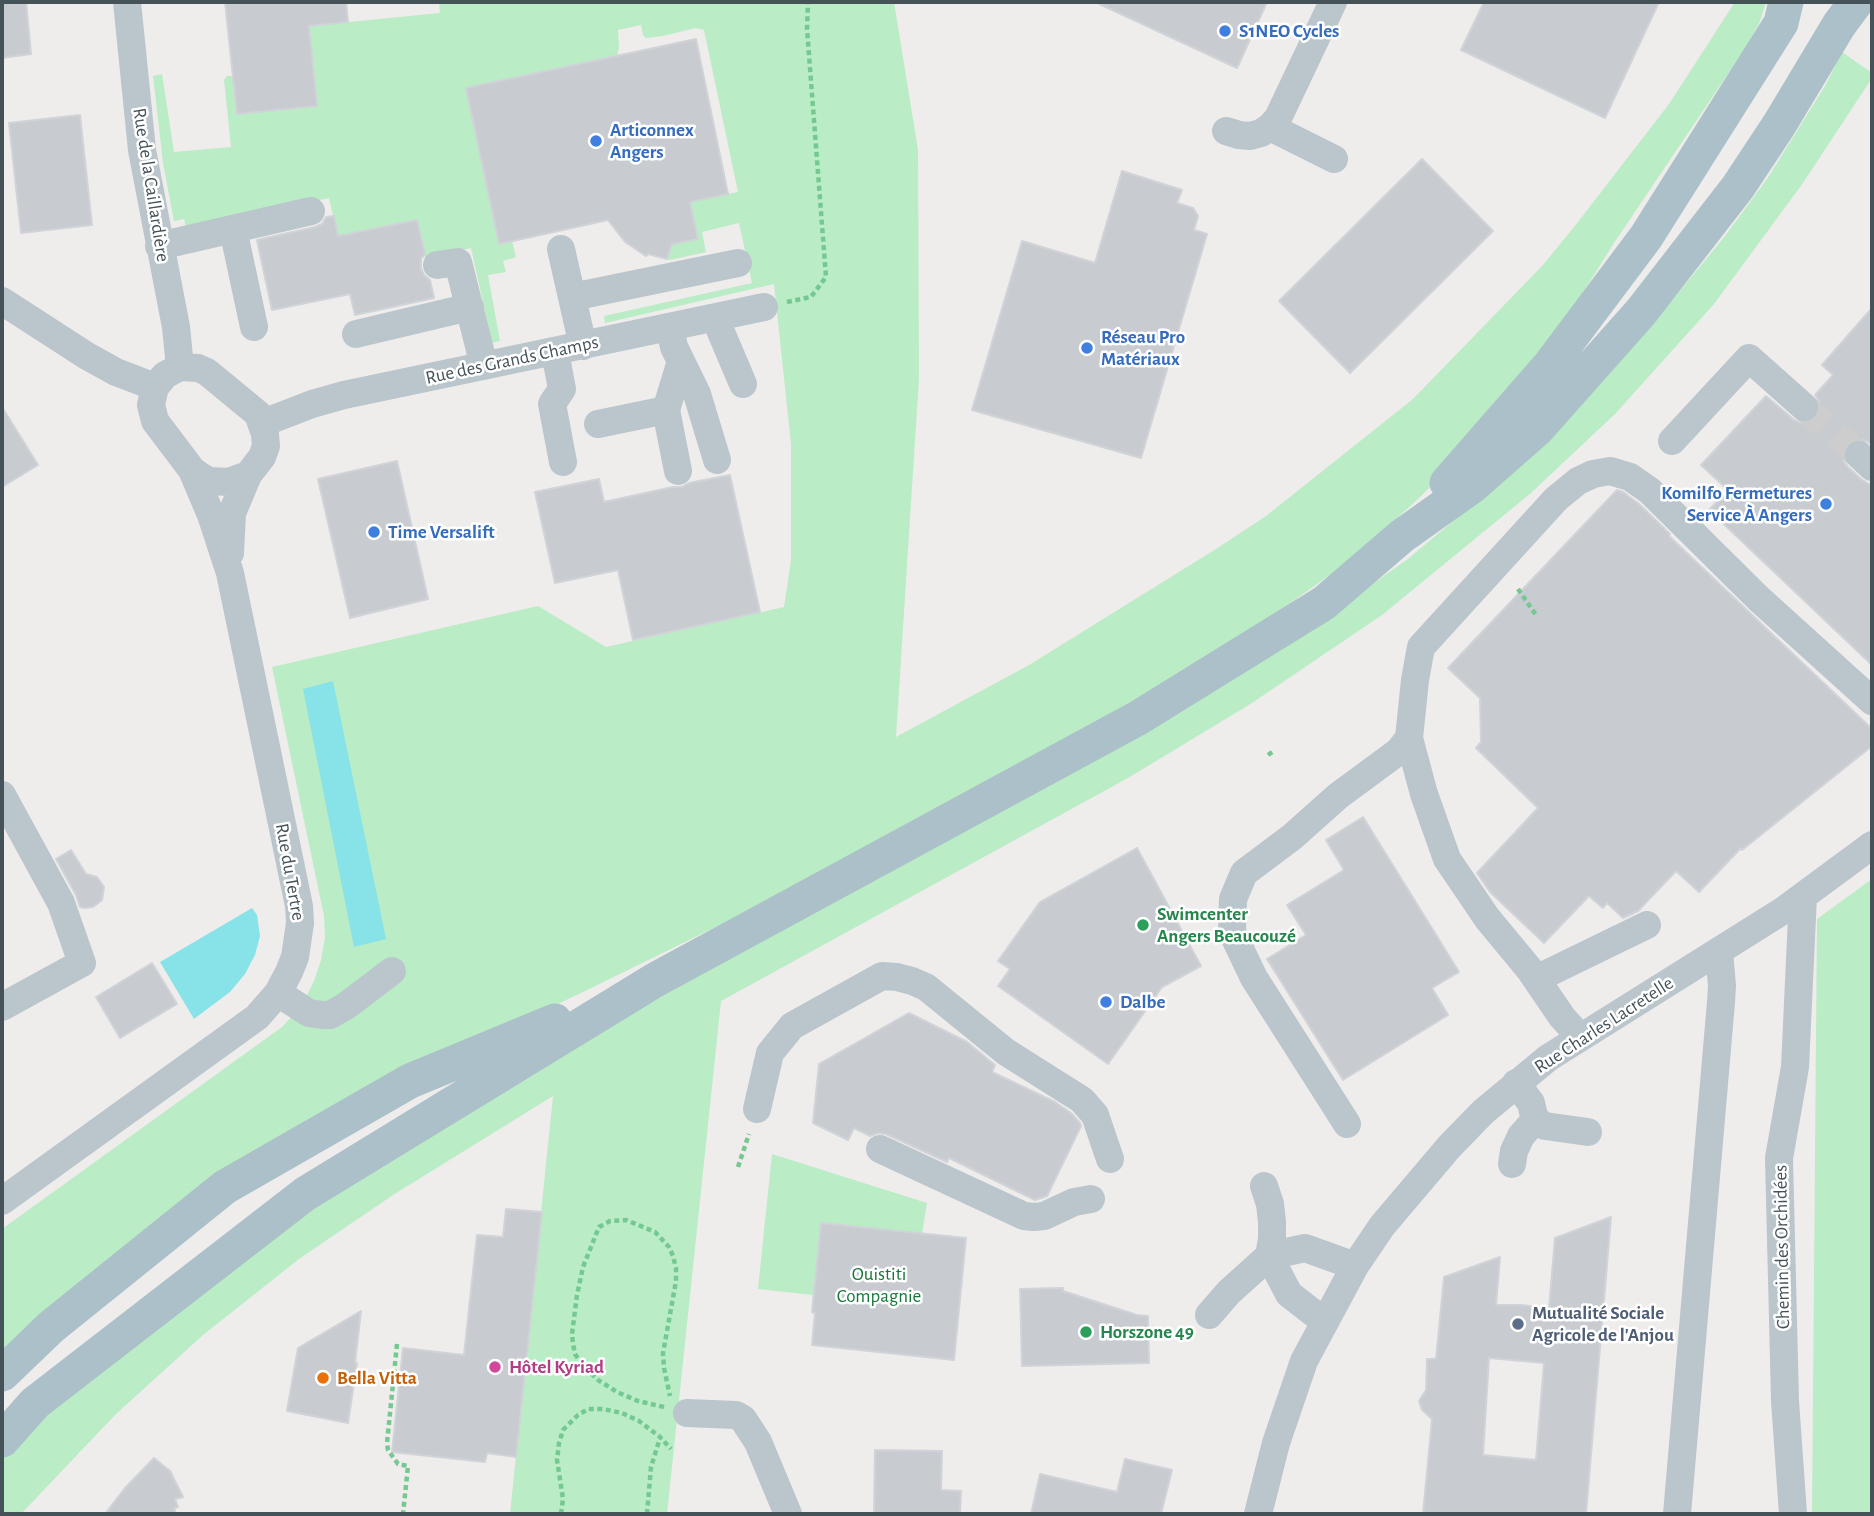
<!DOCTYPE html>
<html>
<head>
<meta charset="utf-8">
<style>
  body { margin:0 }
  #map { position:relative; width:1874px; height:1516px; overflow:hidden; background:#efecec; font-family:"Alegreya Sans",sans-serif }
  canvas { display:block }
  .frame { position:absolute; inset:0; border:4px solid #455258; pointer-events:none }
</style>
</head>
<body>
<div id="map">
<canvas width="1874" height="1516"></canvas>
<div class="frame"></div>
</div>
<script>
const g = document.querySelector('canvas').getContext('2d');
g.lineJoin = 'round';
function paint(path, color) { g.fillStyle = color; g.fill(path, 'evenodd'); }
const shape = rows => new Path2D(rows.map(r => 'M' + r).join(''));
function strokePath(path, color, width, dash) { g.strokeStyle = color; g.lineWidth = width; g.lineCap = dash ? 'butt' : 'round'; g.setLineDash(dash || []); g.stroke(path); }
function write(font, color, halo, rows, align = 'center') {
  g.font = font + ' "Alegreya Sans",sans-serif'; g.lineWidth = 5; g.setLineDash([]); g.textBaseline = 'middle'; g.strokeStyle = halo; g.fillStyle = color; for (const [text, x, y, turn = 0] of rows) {
    g.save(); g.translate(x, y); g.rotate((+turn || 0) * Math.PI / 180); g.textAlign = isNaN(turn) ? turn : align; if (halo) g.strokeText(text, 0, 0); g.fillText(text, 0, 0); g.restore();
  }
}
paint(shape([
  [439,2,894,2,918,150,919,378,896,737,1029,665,1216,549,1266,516,1413,399,1543,265,1578,222,1669,104,1735,2,1766,2,1759,24,1742,53,1614,243,1528,380,1457,460,1419,498,1354,558,1276,613,1142,696,965,797,783,894,583,992,380,1088,2,1364,2,1229,282,1027,295,1013,306,997,314,981,321,960,325,938,324,916,272,667,538,606,606,647,784,607,791,560,791,444,774,284,605,323,604,316,752,283,739,223,702,232,706,252,670,260,667,259,672,244,698,239,690,202,738,192,704,30,696,28,663,36,646,38,643,35,641,25,618,30,619,48,617,56,466,88,499,243,512,241,516,257,503,261,506,272,488,275,500,341,492,343,471,248,425,258,417,220,338,236,329,198,186,228,184,219,174,221,163,163,153,76,162,74,174,152,231,147,224,80,227,76,233,76,309,26,440,13],
  [1842,52,1872,73,1872,78,1803,183,1714,304,1615,414,1531,493,1382,615,1252,703,1128,778,721,1001,667,1514,510,1514,553,1096,393,1195,299,1259,203,1335,116,1414,21,1514,2,1514,2,1455,40,1417,214,1271,484,1095,1307,631,1409,558,1500,482,1647,331,1725,236,1767,179,1825,86],
  [1872,879,1872,1514,1812,1514,1817,919],
  [772,1154,927,1203,922,1234,966,1238,954,1360,812,1345,815,1313,812,1313,813,1295,758,1289]
]), '#baecc5');
paint(shape([
  [333,681,386,939,354,947,303,689],
  [252,908,257,915,260,936,255,955,245,974,230,992,194,1019,160,962]
]), '#88e3e8');
const building = shape([
  [2,2,26,2,31,54,2,58,2,2],
  [225,2,346,2,348,22,309,26,317,106,237,114,225,2],
  [1095,2,1267,2,1237,68,1095,2],
  [1484,2,1659,2,1605,118,1461,50,1484,2],
  [696,39,728,194,690,202,698,239,672,244,667,259,648,254,646,256,625,242,608,220,499,244,466,88,696,39],
  [80,115,92,225,21,233,9,123,80,115],
  [1422,159,1493,231,1350,373,1279,301,1422,159],
  [1122,171,1182,190,1177,203,1193,208,1198,216,1194,230,1207,234,1141,458,972,410,1022,241,1095,263,1122,171],
  [334,216,338,236,417,220,425,254,421,259,421,268,424,275,430,280,434,298,355,315,350,294,272,310,257,240,315,227,322,224,326,217,334,216],
  [1872,308,1872,441,1870,443,1862,439,1853,439,1846,444,1843,452,1843,461,1848,467,1861,479,1872,486,1872,665,1709,510,1728,490,1701,465,1766,396,1793,419,1800,423,1809,423,1816,419,1820,410,1819,401,1815,395,1833,375,1822,365,1872,308],
  [2,407,38,465,2,487,2,407],
  [397,461,428,599,350,618,318,479,397,461],
  [730,475,760,612,633,640,618,570,555,583,535,492,599,479,604,502,673,487,682,487,689,483,730,475],
  [1617,490,1623,492,1639,504,1670,534,1669,536,1872,729,1872,746,1742,850,1741,848,1699,892,1676,871,1638,911,1623,918,1607,903,1603,908,1589,896,1544,943,1490,892,1477,873,1538,808,1476,748,1481,742,1480,698,1448,668,1617,490],
  [1363,817,1459,972,1432,988,1448,1015,1343,1080,1267,959,1306,935,1287,905,1344,870,1326,840,1363,817],
  [1137,848,1201,966,1162,987,1108,1064,998,986,1010,969,998,961,1040,902,1137,848],
  [71,850,86,874,97,877,104,887,102,900,93,907,85,908,80,907,76,895,56,859,71,850],
  [152,963,177,1004,120,1038,96,997,152,963],
  [909,1013,967,1042,995,1065,992,1072,1055,1102,1071,1113,1080,1123,1081,1126,1047,1196,1035,1200,949,1158,947,1162,886,1134,878,1133,870,1136,854,1128,848,1140,813,1123,819,1064,909,1013],
  [506,1209,542,1212,516,1457,487,1453,485,1462,392,1452,403,1348,464,1355,477,1235,503,1237,506,1209],
  [1611,1217,1586,1514,1423,1514,1432,1419,1422,1410,1419,1401,1426,1390,1427,1359,1436,1359,1444,1277,1500,1257,1496,1305,1521,1305,1549,1308,1555,1238,1611,1217],
  [1489,1358,1544,1363,1536,1460,1483,1455,1489,1358],
  [821,1223,966,1238,954,1360,812,1345,815,1313,812,1312,821,1223],
  [1063,1288,1063,1291,1137,1315,1148,1316,1149,1363,1022,1366,1020,1289,1063,1288],
  [361,1311,355,1363,357,1363,348,1423,287,1411,298,1348,361,1311],
  [875,1450,942,1451,941,1490,961,1491,960,1514,874,1514,875,1450],
  [154,1458,170,1471,183,1497,175,1499,178,1507,174,1508,176,1514,105,1514,125,1488,154,1458],
  [1125,1459,1172,1470,1161,1514,1031,1514,1040,1474,1117,1492,1125,1459]
]);
paint(building, '#c8ccd1');
strokePath(building, '#d0d3d7', 2);
strokePath(shape([
  [1804,407,1859,455]
]), '#cdcdce', 28, [28, 14]);
strokePath(shape([
  [787,302,811,297,826,277,807,29,808,2],
  [1518,589,1536,615],
  [1268,755,1274,751],
  [738,1167,749,1134],
  [397,1344,387,1443,388,1450,398,1464,408,1466,403,1514],
  [664,1407,638,1401,617,1392,598,1380,581,1363,575,1354,573,1344,572,1334,577,1295,583,1267,599,1227,610,1221,626,1220,655,1232,669,1247,673,1256,676,1268,676,1281,663,1353,664,1368,670,1396],
  [561,1514,563,1499,557,1460,559,1443,563,1430,578,1415,588,1409,603,1409,622,1413,639,1421,660,1437,671,1449],
  [647,1514,651,1467,660,1438]
]), '#74c991', 4.5, [5, 3.5]);
strokePath(shape([
  [127,2,142,150,176,327,180,367],
  [1270,127,1334,159],
  [1226,131,1239,135,1250,136,1261,133,1270,127,1278,118,1333,2],
  [233,229,254,327],
  [159,246,311,211],
  [561,249,583,346],
  [437,265,458,262,484,366],
  [572,297,738,263],
  [2,301,87,356,116,372,155,387],
  [715,318,743,384],
  [670,328,674,347,697,394,717,460],
  [356,334,470,307],
  [555,352,562,389,552,404,563,462],
  [180,367,198,368,207,372,258,414,265,434,266,446,262,457,248,475,229,482,209,481,200,476,192,470,155,421,151,405,155,387,165,375,180,367],
  [666,410,678,471],
  [263,423,312,404,344,395,764,307],
  [598,424,666,410,681,361],
  [1672,441,1749,358,1804,407],
  [1859,455,1872,467],
  [230,553,232,513,248,475],
  [2,795,61,903,82,963,2,1007],
  [1536,979,1647,925],
  [278,993,309,1013,322,1015,330,1015,346,1006,392,971],
  [1580,1037,1562,1017,1530,970,1487,918,1447,859,1424,794,1409,738,1415,680,1421,647,1556,499,1578,481,1593,474,1610,471,1630,477,1650,491,1758,598,1872,701],
  [1516,1083,1531,1103,1535,1120,1545,1126,1588,1132],
  [757,1109,770,1053,792,1026,882,976,897,977,912,981,926,987,1006,1052,1082,1100,1095,1115,1110,1159],
  [1347,1124,1254,978,1232,932,1233,899,1244,873,1292,837,1338,796,1399,751,1409,738],
  [880,1149,1024,1216,1034,1217,1044,1216,1074,1202,1091,1199],
  [1512,1164,1514,1151,1521,1136,1535,1120],
  [1264,1186,1270,1204,1272,1222,1272,1239,1269,1256,1289,1294,1325,1322],
  [2,1201,257,1017,278,993,289,972,295,957,300,923,299,906,230,573,211,515,192,470],
  [1209,1315,1229,1292,1269,1256,1305,1248,1355,1266],
  [687,1413,736,1415,743,1419,758,1442,788,1514],
  [1258,1514,1276,1443,1304,1361,1355,1266,1382,1226,1449,1147,1483,1112,1548,1058,1784,910,1872,845],
  [1677,1514,1721,1002,1722,986,1719,951],
  [1793,1514,1785,1401,1779,1158,1795,1067,1803,896]
]), '#bac6cb', 28);
strokePath(shape([
  [1447,483,1550,365,1646,237,1781,23,1786,2],
  [2,1374,51,1327,225,1187,410,1081,555,1021],
  [2,1440,35,1403,305,1194,655,980,1138,718,1324,603,1402,536,1471,487,1537,429,1641,312,1738,187,1779,125,1839,25,1856,2]
]), '#acc0ca', 35);
for (const [x, y, r, color] of [
  [1225,31,7,"#3f7fe0"],
  [596,141,7,"#3f7fe0"],
  [1087,348,7,"#3f7fe0"],
  [1826,504,7,"#3f7fe0"],
  [374,532,7,"#3f7fe0"],
  [1143,925,7,"#2e9e5b"],
  [1106,1002,7,"#3f7fe0"],
  [1518,1324,7,"#5c6f8a"],
  [1086,1332,7,"#2e9e5b"],
  [495,1367,7,"#d1479c"],
  [323,1378,7,"#e8710a"]
]) { const dot = new Path2D(); dot.arc(x, y, r, 0, 2 * Math.PI); g.fillStyle = color; g.fill(dot); strokePath(dot, '#fff', 2.5); }
write('bold 19px', '#366cbe', '#fff', [
  ["S1NEO Cycles",1239,31],
  ["Articonnex",610,130],
  ["Angers",610,152],
  ["Réseau Pro",1101,337],
  ["Matériaux",1101,359],
  ["Komilfo Fermetures",1812,493,"right"],
  ["Service À Angers",1812,515,"right"],
  ["Time Versalift",388,532],
  ["Dalbe",1120,1002]
], 'left');
write('19px', '#455258', '#fff', [
  ["Rue de la Caillardière",151,185,81],
  ["Rue des Grands Champs",512,360,-12],
  ["Rue du Tertre",290,872,80],
  ["Rue Charles Lacretelle",1604,1025,-33],
  ["Chemin des Orchidées",1782,1247,-91]
]);
write('bold 19px', '#27864d', '#fff', [
  ["Swimcenter",1157,914],
  ["Angers Beaucouzé",1157,936],
  ["Horszone 49",1100,1332]
], 'left');
write('19px', '#197639', '#fff', [
  ["Ouistiti",879,1274],
  ["Compagnie",879,1296]
]);
write('bold 19px', '#4e5e75', '#fff', [
  ["Mutualité Sociale",1532,1313],
  ["Agricole de l'Anjou",1532,1335]
], 'left');
write('bold 19px', '#b23c85', '#fff', [
  ["Hôtel Kyriad",509,1367]
], 'left');
write('bold 19px', '#c56008', '#fff', [
  ["Bella Vitta",337,1378]
], 'left');
</script>
</body>
</html>
